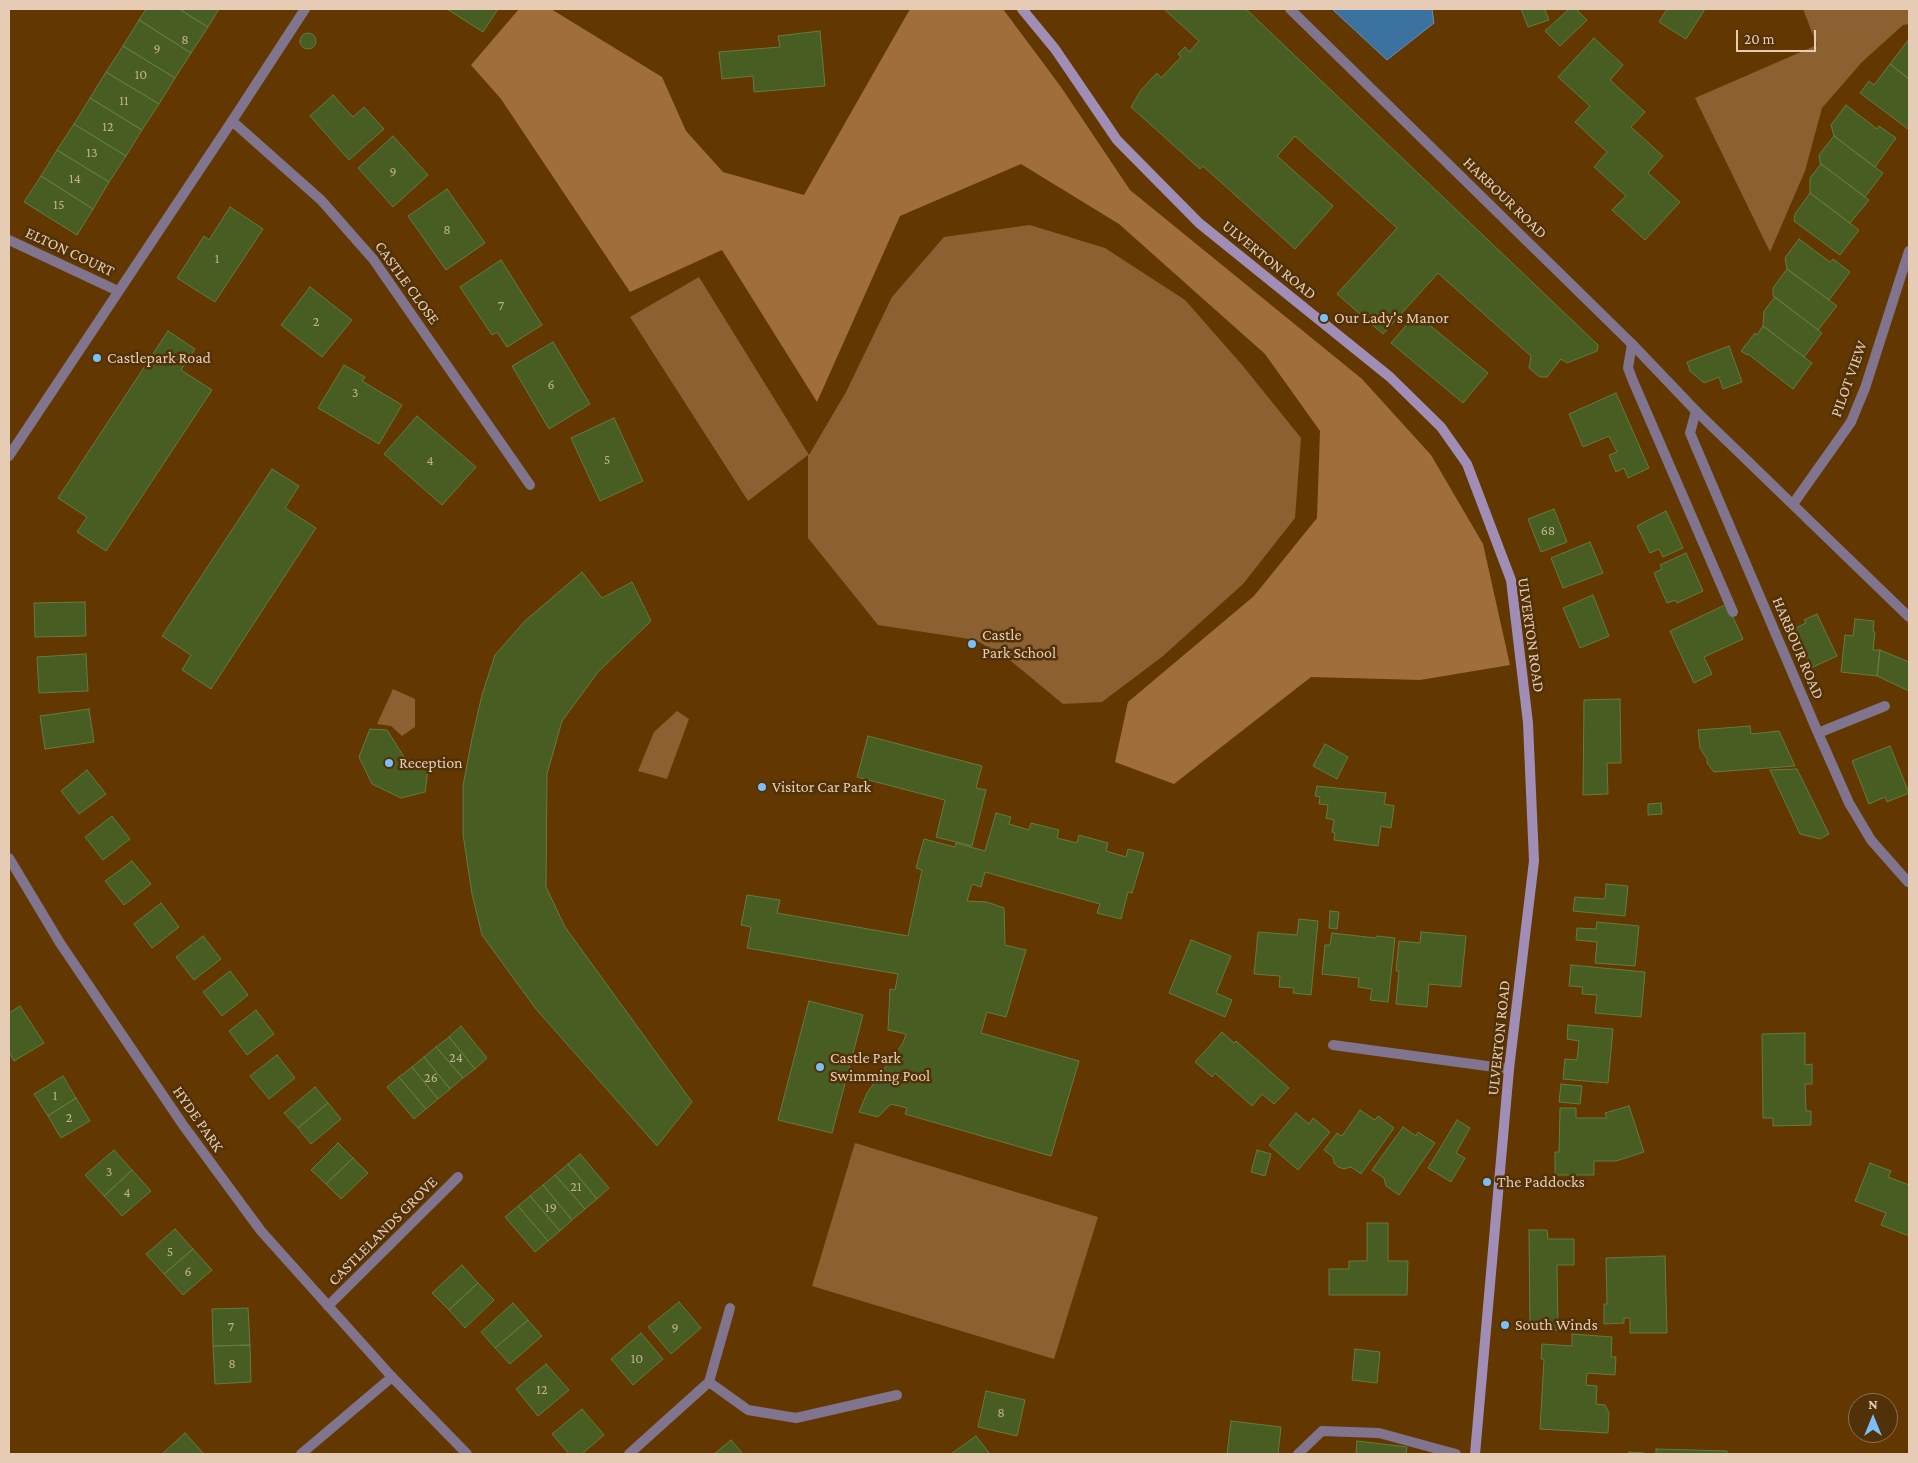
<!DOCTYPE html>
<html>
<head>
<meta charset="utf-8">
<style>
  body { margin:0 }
  #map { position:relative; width:1918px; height:1463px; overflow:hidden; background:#623800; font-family:"Crimson Pro",serif }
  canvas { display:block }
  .frame { position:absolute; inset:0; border:10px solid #e6ccb4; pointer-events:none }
  .north { position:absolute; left:1848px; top:1393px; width:50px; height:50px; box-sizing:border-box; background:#513108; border:1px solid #8d6f4d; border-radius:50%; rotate:0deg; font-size:14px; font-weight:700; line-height:20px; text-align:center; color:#e6ccb4 }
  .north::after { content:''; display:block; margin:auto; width:18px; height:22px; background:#7bbef8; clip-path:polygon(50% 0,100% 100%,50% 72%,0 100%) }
  .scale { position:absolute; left:1736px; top:30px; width:80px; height:22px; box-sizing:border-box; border:2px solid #e6ccb4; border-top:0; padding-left:6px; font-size:15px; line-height:18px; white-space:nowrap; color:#e6ccb4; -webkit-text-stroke:4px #513108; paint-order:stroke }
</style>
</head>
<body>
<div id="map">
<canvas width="1918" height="1463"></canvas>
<div class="frame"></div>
<div class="north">N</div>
<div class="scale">20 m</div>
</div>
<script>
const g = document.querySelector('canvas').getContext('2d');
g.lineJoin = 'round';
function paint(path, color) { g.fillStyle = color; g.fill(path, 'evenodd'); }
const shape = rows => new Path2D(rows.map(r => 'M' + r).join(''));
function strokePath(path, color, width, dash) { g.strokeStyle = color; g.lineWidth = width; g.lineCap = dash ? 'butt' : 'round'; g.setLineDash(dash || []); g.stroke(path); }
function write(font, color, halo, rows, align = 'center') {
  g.font = font + ' "Crimson Pro",serif'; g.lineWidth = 5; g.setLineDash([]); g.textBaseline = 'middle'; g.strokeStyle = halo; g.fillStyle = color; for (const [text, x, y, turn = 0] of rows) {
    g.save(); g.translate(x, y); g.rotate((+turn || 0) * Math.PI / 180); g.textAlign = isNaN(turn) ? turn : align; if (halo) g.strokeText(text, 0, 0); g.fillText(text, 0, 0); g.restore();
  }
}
paint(shape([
  [1803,9,1909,9,1909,24,1903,25,1862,62,1822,108,1805,171,1770,252,1695,98,1817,45],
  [1030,225,1105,248,1185,300,1243,366,1301,438,1295,518,1243,584,1163,656,1102,702,1063,704,1011,661,976,640,878,625,808,538,808,455,748,501,630,317,699,277,809,455,846,392,892,297,944,237],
  [393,689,415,699,415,727,402,736,391,726,377,724],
  [677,711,689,719,667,779,638,771,654,732],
  [855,1143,1098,1217,1054,1359,812,1286]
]), '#8c6031');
paint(shape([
  [519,9,551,9,662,77,686,131,723,172,804,195,910,9,1003,9,1061,87,1130,190,1362,379,1431,455,1483,544,1510,665,1420,680,1311,677,1174,784,1115,762,1128,702,1254,596,1317,518,1320,431,1265,354,1119,224,1021,164,900,216,817,402,722,250,630,292,501,99,471,65]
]), '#9f6e3a');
const water = shape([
  [1332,9,1432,9,1434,23,1387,60,1332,9]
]);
paint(water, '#3b72a0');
strokePath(water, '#6e8da6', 1);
const building = shape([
  [146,9,179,9,208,27,191,53,139,20,146,9],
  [179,9,219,9,208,27,179,9],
  [447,9,498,9,483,32,447,9],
  [1164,9,1246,9,1598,345,1597,351,1567,363,1561,359,1547,377,1540,377,1529,368,1531,356,1438,273,1383,334,1337,294,1397,228,1295,136,1277,156,1333,206,1295,249,1203,166,1200,169,1131,107,1141,90,1157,73,1161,78,1181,57,1178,54,1185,47,1189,52,1199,41,1164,9],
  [1521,9,1547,9,1545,10,1549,20,1528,27,1521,9],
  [1569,9,1576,9,1587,20,1560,46,1545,31,1569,9],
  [1667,9,1705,9,1686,39,1659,22,1667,9],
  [139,20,191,53,175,78,123,46,139,20],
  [820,31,825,86,754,92,753,76,722,79,719,52,780,47,778,36,820,31],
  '300 41a8 8 0 1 1 16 0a8 8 0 1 1-16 0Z',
  [1594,38,1623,65,1610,80,1645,112,1631,127,1663,156,1648,173,1680,202,1645,240,1612,210,1626,196,1594,167,1607,152,1575,122,1590,106,1558,77,1594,38],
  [1909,39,1909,79,1890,64,1909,39],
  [123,46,175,78,159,104,106,72,123,46],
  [1890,64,1909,79,1909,127,1908,129,1860,93,1869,81,1874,85,1890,64],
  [106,72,159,104,142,130,90,98,106,72],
  [333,95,353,117,364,107,384,129,349,160,310,116,333,95],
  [90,98,142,130,126,156,74,124,90,98],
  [1846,105,1877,129,1879,126,1896,138,1875,167,1834,136,1831,125,1846,105],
  [74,124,126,156,109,182,57,150,74,124],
  [393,136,428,175,393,207,358,168,393,136],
  [1834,136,1883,173,1865,197,1820,163,1819,155,1834,136],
  [57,150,109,182,93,209,41,176,57,150],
  [1821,164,1869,200,1850,223,1810,193,1810,178,1821,164],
  [41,176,93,209,77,235,24,202,41,176],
  [447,189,485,243,446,270,408,216,447,189],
  [1810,193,1859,230,1840,255,1794,221,1795,214,1810,193],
  [230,207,263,229,215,302,177,278,204,236,209,240,230,207],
  [1799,239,1830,262,1833,259,1850,272,1829,300,1787,269,1785,258,1799,239],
  [501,260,542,325,507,347,497,332,492,335,460,287,501,260],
  [1787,269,1837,306,1818,330,1773,296,1773,288,1787,269],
  [310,287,352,320,322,357,281,325,310,287],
  [1775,297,1822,333,1804,357,1763,326,1764,311,1775,297],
  [1416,314,1488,373,1463,403,1391,343,1416,314],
  [1763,326,1812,363,1793,389,1748,354,1747,355,1741,351,1755,333,1757,335,1763,326],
  [168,331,195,349,181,370,212,390,106,551,77,532,87,517,58,498,168,331],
  [553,342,590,404,549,429,512,366,553,342],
  [1729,346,1742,382,1723,389,1719,377,1704,383,1690,371,1687,362,1729,346],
  [344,365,365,377,362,381,402,405,379,444,318,408,344,365],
  [1616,393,1649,468,1628,478,1624,468,1616,472,1609,455,1617,452,1609,436,1583,447,1569,414,1616,393],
  [417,416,476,467,442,505,384,454,417,416],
  [614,418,643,481,600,501,571,438,614,418],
  [272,469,299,486,285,508,316,528,211,689,182,670,191,655,162,636,272,469],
  [1554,509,1567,542,1541,552,1528,519,1554,509],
  [1666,511,1683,548,1663,557,1659,549,1650,553,1637,526,1666,511],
  [1590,542,1603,573,1563,588,1551,558,1590,542],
  [1686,553,1703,591,1677,603,1676,600,1667,603,1654,573,1662,569,1660,565,1686,553],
  [582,572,602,598,632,582,651,621,598,672,562,721,547,774,546,887,565,927,692,1102,657,1146,536,1009,482,935,472,894,463,834,463,786,472,738,482,695,495,655,525,621,582,572],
  [1593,595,1609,636,1580,648,1563,608,1593,595],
  [85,602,86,636,35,637,34,603,85,602],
  [1727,604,1743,639,1704,657,1712,674,1694,683,1670,631,1727,604],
  [1817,614,1837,656,1811,668,1793,629,1806,623,1804,620,1817,614],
  [1855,619,1874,621,1873,631,1875,632,1873,650,1880,650,1877,676,1841,672,1845,635,1853,636,1855,619],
  [1880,650,1909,662,1909,691,1877,676,1880,650],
  [86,654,88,691,39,693,37,657,86,654],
  [1620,699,1621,763,1607,763,1608,794,1583,795,1584,700,1620,699],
  [89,709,94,742,45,749,40,716,89,709],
  [1750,726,1751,734,1779,731,1795,766,1714,772,1707,763,1707,759,1700,748,1698,730,1750,726],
  [370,729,387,730,404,757,428,770,425,792,401,798,372,784,359,757,370,729],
  [868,736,982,766,976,788,986,790,972,846,936,837,945,800,857,777,868,736],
  [1325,744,1348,757,1337,779,1313,766,1325,744],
  [1890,746,1909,793,1887,802,1885,797,1869,804,1852,761,1890,746],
  [1797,769,1829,834,1820,839,1800,834,1770,770,1797,769],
  [87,770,106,794,79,814,61,791,87,770],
  [1317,786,1386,793,1384,804,1394,806,1391,828,1381,826,1378,846,1334,840,1335,833,1332,832,1334,820,1326,818,1328,805,1319,804,1320,797,1315,796,1317,786],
  [1661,803,1662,814,1648,815,1648,804,1661,803],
  [996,813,1011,817,1009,824,1029,830,1031,823,1059,830,1057,838,1077,843,1079,835,1108,843,1106,851,1126,857,1128,849,1144,853,1132,893,1128,892,1121,919,1097,913,1100,904,985,872,981,887,972,884,967,901,987,902,1004,908,1005,945,1026,950,1006,1017,987,1012,981,1033,1079,1061,1051,1156,905,1114,907,1108,891,1104,878,1117,859,1112,867,1093,903,1043,906,1034,888,1030,890,989,895,990,898,974,747,948,751,927,741,925,747,895,780,900,777,913,908,936,922,870,916,868,924,839,955,847,956,843,985,851,996,813],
  [112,816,130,839,103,860,85,837,112,816],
  [132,861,151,884,124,905,105,881,132,861],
  [1606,884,1628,886,1625,916,1573,911,1575,897,1605,899,1606,884],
  [161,903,179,927,152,948,134,924,161,903],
  [1330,911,1339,912,1337,929,1329,928,1330,911],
  [1299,919,1318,921,1311,995,1293,993,1294,988,1279,987,1280,976,1254,974,1258,932,1297,935,1299,919],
  [1597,922,1639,926,1635,966,1595,963,1597,942,1576,940,1577,928,1596,929,1597,922],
  [1421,932,1466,936,1461,987,1429,984,1427,1007,1396,1004,1399,971,1396,971,1399,941,1420,943,1421,932],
  [1332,933,1376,938,1377,936,1395,938,1388,1002,1370,1000,1372,989,1358,987,1359,978,1322,974,1325,945,1330,945,1332,933],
  [203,936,221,959,194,980,176,957,203,936],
  [1191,940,1231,956,1216,993,1232,1000,1225,1017,1169,993,1191,940],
  [1571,965,1645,972,1641,1017,1595,1013,1597,995,1582,994,1583,987,1569,986,1571,965],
  [230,971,248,995,222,1016,203,992,230,971],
  [809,1001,863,1015,832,1133,778,1120,809,1001],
  [20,1006,44,1043,14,1061,9,1052,9,1013,20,1006],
  [256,1010,274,1034,247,1055,229,1031,256,1010],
  [1568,1025,1613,1029,1608,1083,1563,1079,1565,1059,1577,1060,1579,1041,1567,1039,1568,1025],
  [461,1026,487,1058,475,1069,449,1037,461,1026],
  [1222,1032,1234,1043,1236,1041,1289,1088,1274,1104,1262,1094,1252,1106,1215,1073,1212,1077,1195,1062,1222,1032],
  [1805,1033,1805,1065,1812,1064,1812,1084,1805,1084,1806,1111,1811,1111,1811,1125,1773,1126,1773,1118,1763,1118,1762,1034,1805,1033],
  [449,1037,475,1069,463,1078,436,1047,449,1037],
  [436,1047,463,1078,450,1089,424,1057,436,1047],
  [277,1055,295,1078,269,1099,250,1076,277,1055],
  [424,1057,450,1089,438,1099,412,1067,424,1057],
  [412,1067,438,1099,426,1109,399,1077,412,1067],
  [63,1076,76,1098,48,1116,34,1094,63,1076],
  [399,1077,426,1109,414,1119,387,1087,399,1077],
  [1561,1084,1582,1086,1580,1104,1559,1102,1561,1084],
  [315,1087,328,1103,298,1128,284,1113,315,1087],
  [76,1098,90,1121,61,1138,48,1116,76,1098],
  [328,1103,341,1119,311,1144,298,1128,328,1103],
  [1629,1106,1644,1152,1616,1161,1594,1161,1594,1175,1555,1175,1555,1152,1559,1152,1560,1108,1576,1108,1576,1118,1607,1118,1605,1113,1629,1106],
  [1360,1110,1375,1120,1378,1116,1394,1128,1361,1174,1351,1167,1344,1169,1338,1167,1334,1163,1333,1157,1324,1150,1337,1133,1342,1136,1360,1110],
  [1296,1113,1309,1124,1313,1118,1330,1132,1298,1170,1269,1145,1296,1113],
  [1457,1120,1470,1128,1456,1153,1465,1158,1451,1182,1428,1168,1457,1120],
  [1403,1127,1416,1136,1418,1132,1435,1143,1399,1195,1386,1186,1384,1178,1372,1170,1403,1127],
  [338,1143,353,1158,326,1184,311,1170,338,1143],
  [114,1150,132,1170,104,1196,85,1175,114,1150],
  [1257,1150,1271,1154,1265,1176,1251,1172,1257,1150],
  [580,1154,609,1188,597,1199,568,1164,580,1154],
  [353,1158,368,1173,341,1199,326,1184,353,1158],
  [1870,1163,1891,1171,1888,1177,1909,1185,1909,1236,1881,1225,1886,1213,1855,1201,1870,1163],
  [568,1164,597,1199,585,1209,555,1175,568,1164],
  [132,1170,151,1191,122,1216,104,1196,132,1170],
  [555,1175,585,1209,572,1220,543,1185,555,1175],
  [543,1185,572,1220,560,1231,530,1196,543,1185],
  [530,1196,560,1231,548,1241,518,1206,530,1196],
  [518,1206,548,1241,535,1252,505,1217,518,1206],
  [1367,1223,1388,1223,1388,1261,1408,1261,1407,1295,1329,1295,1329,1269,1349,1269,1349,1261,1367,1261,1367,1223],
  [175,1229,193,1249,164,1274,146,1254,175,1229],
  [1529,1230,1547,1230,1548,1239,1574,1239,1574,1265,1557,1265,1558,1330,1530,1330,1529,1230],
  [193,1249,212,1270,183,1295,164,1274,193,1249],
  [1665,1256,1667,1333,1630,1333,1630,1318,1624,1318,1624,1323,1604,1324,1604,1304,1607,1304,1606,1258,1665,1256],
  [462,1265,478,1283,449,1310,432,1293,462,1265],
  [478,1283,494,1300,465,1328,449,1310,478,1283],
  [679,1302,701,1328,671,1354,648,1327,679,1302],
  [513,1303,528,1320,495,1348,481,1332,513,1303],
  [248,1308,250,1345,213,1346,212,1309,248,1308],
  [528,1320,542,1336,510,1364,495,1348,528,1320],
  [641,1333,663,1359,633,1385,611,1359,641,1333],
  [1572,1334,1612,1337,1611,1357,1616,1357,1615,1375,1587,1373,1586,1385,1597,1386,1596,1404,1605,1405,1609,1413,1608,1433,1540,1429,1544,1359,1541,1359,1542,1344,1572,1346,1572,1334],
  [250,1345,251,1382,215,1384,213,1346,250,1345],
  [1355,1349,1380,1352,1377,1383,1352,1380,1355,1349],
  [546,1364,569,1390,538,1416,516,1389,546,1364],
  [986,1391,1025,1400,1017,1436,978,1427,986,1391],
  [582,1409,604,1435,582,1454,569,1454,552,1434,582,1409],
  [1231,1421,1281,1427,1278,1454,1227,1454,1231,1421],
  [185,1433,204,1454,164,1454,163,1453,185,1433],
  [976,1436,990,1454,951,1454,976,1436],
  [731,1440,743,1454,714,1454,731,1440],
  [1357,1441,1407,1447,1406,1454,1356,1454,1357,1441],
  [1656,1449,1727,1451,1727,1454,1656,1454,1656,1449],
  [1629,1452,1644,1453,1644,1454,1629,1454,1629,1452]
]);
paint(building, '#485d22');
strokePath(building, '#657b40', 1);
strokePath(shape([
  [232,121,321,200,373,259,530,485],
  [9,240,118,291],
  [1632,344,1628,368,1633,381,1733,612],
  [1696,411,1690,433,1818,733,1849,803,1871,840,1908,882],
  [1793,504,1851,422,1865,388,1909,251],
  [1818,733,1885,706],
  [1333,1045,1509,1069],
  [328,1306,458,1177],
  [709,1382,730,1308],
  [301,1454,392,1377],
  [629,1454,709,1382,748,1410,796,1418,897,1395],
  [1298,1454,1322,1431,1379,1433,1456,1454]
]), '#80748e', 10);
strokePath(shape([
  [1290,9,1632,344,1696,411,1909,617],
  [9,456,232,121,305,9],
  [9,858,60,943,183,1125,261,1231,392,1377,467,1454]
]), '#80748e', 10);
strokePath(shape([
  [1022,9,1055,49,1117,140,1199,223,1390,377,1441,427,1467,464,1511,580,1528,723,1534,861,1509,1069,1475,1454]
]), '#a18eb7', 10);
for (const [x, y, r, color] of [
  [1324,318,5,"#7bbef8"],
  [97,358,5,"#7bbef8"],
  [972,644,5,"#7bbef8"],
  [389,763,5,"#7bbef8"],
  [762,787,5,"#7bbef8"],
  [820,1067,5,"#7bbef8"],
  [1487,1182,5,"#7bbef8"],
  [1505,1325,5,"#7bbef8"]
]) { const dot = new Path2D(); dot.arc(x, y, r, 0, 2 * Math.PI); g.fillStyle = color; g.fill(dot); strokePath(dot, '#513108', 2); }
write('14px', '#beb090', null, [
  ["8",185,40],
  ["9",157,49],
  ["10",141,75],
  ["11",124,101],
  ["12",108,127],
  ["13",92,153],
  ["9",393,172],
  ["14",75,179],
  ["15",59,205],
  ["8",447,230],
  ["1",217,259],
  ["7",501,306],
  ["2",316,322],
  ["6",551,385],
  ["3",355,393],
  ["5",607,460],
  ["4",430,461],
  ["68",1548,531],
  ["24",456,1058],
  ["26",431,1078],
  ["1",55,1096],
  ["2",69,1118],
  ["3",109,1172],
  ["21",576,1187],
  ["4",127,1193],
  ["19",551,1208],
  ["5",170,1252],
  ["6",188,1272],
  ["7",231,1327],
  ["9",675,1328],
  ["10",637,1359],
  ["8",232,1364],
  ["12",542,1390],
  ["8",1001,1413]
]);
write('16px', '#e6ccb4', '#513108', [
  ["HARBOUR ROAD",1505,198,44],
  ["ELTON COURT",70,252,25],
  ["ULVERTON ROAD",1269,260,39],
  ["CASTLE CLOSE",407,283,54],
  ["PILOT VIEW",1849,379,-70],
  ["ULVERTON ROAD",1531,635,82],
  ["HARBOUR ROAD",1798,648,67],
  ["ULVERTON ROAD",1499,1038,-84],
  ["HYDE PARK",198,1119,55],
  ["CASTLELANDS GROVE",383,1231,-45]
]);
write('16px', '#e6ccb4', '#513108', [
  ["Our Lady's Manor",1334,318],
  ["Castlepark Road",107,358],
  ["Castle",982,635],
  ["Park School",982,653],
  ["Reception",399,763],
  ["Visitor Car Park",772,787],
  ["Castle Park",830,1058],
  ["Swimming Pool",830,1076],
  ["The Paddocks",1497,1182],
  ["South Winds",1515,1325]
], 'left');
</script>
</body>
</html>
